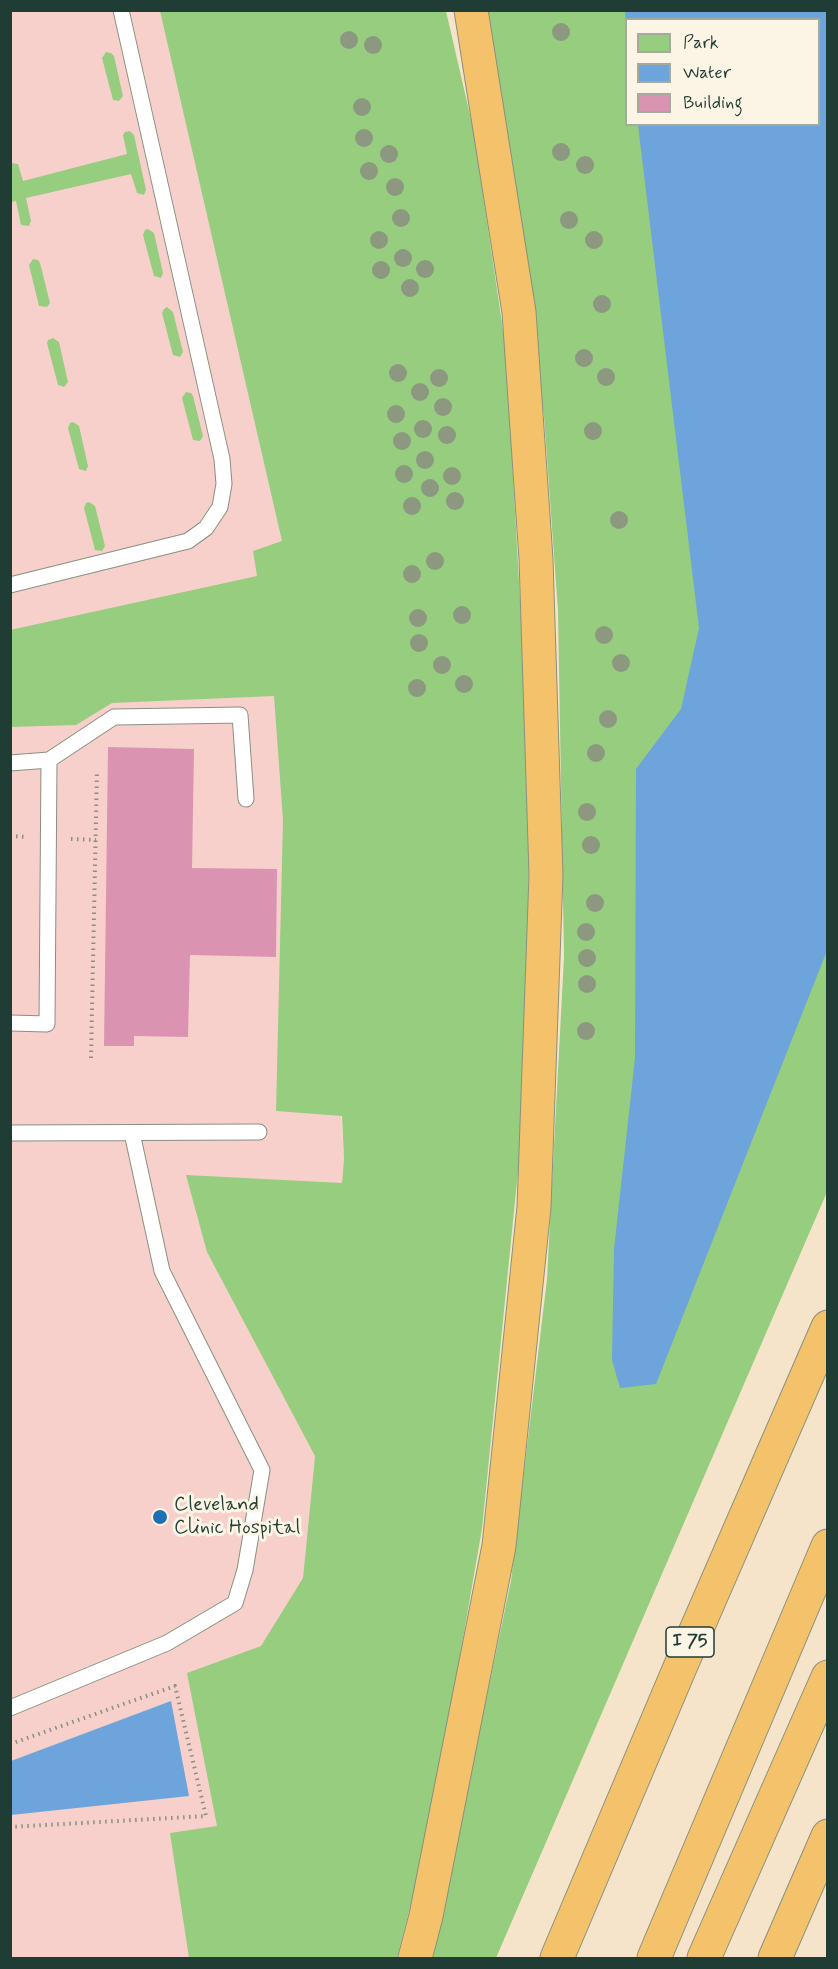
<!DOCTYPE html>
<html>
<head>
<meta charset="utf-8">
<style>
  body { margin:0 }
  #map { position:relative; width:838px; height:1969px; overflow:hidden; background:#f6e4ca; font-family:Mynerve,sans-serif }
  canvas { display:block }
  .frame { position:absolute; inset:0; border:12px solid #1f3d34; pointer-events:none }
  .legend { position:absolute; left:625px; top:18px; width:195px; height:108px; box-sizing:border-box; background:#fcf5e5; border:2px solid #a4ab9e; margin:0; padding:8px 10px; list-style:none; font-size:18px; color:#1f3d34 }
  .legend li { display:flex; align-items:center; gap:12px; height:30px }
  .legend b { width:30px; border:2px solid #a4ab9e }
</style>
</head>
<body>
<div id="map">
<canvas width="838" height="1969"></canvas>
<div class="frame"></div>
<ul class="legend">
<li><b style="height:16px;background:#97cd7f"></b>Park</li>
<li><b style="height:16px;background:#6ca4db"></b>Water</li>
<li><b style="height:16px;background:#da94b2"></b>Building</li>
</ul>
</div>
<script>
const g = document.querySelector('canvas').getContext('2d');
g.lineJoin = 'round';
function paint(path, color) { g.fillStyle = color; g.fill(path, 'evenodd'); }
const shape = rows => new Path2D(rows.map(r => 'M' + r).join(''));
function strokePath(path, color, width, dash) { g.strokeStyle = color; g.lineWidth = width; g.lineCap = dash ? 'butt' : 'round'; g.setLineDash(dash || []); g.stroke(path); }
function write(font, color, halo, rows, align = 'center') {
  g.font = font + ' Mynerve,sans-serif'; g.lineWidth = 6; g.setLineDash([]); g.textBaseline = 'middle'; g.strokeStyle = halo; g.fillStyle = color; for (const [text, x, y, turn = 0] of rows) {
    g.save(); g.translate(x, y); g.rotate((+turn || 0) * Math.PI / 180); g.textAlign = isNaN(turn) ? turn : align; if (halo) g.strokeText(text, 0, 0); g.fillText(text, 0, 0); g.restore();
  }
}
paint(shape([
  [11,11,214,11,286,306,344,1159,303,1578,219,1958,11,1958]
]), '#f7d0cb');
paint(shape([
  [160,11,446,11,473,128,506,350,530,778,526,1092,482,1529,429,1833,397,1958,189,1958,170,1833,217,1826,187,1673,261,1646,303,1578,315,1456,207,1252,186,1175,342,1183,344,1159,342,1116,276,1111,283,820,274,696,112,703,76,725,11,727,10,630,257,576,253,551,282,541],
  [480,11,827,11,827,1192,496,1958,432,1958,511,1581,547,1279,564,957,558,611,544,416,492,63],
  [626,20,818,20,818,124,626,124],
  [106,52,111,53,114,56,123,96,119,101,113,100,102,58],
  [130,131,134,135,146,190,144,195,137,193,131,174,26,198,31,221,29,226,21,225,16,201,11,202,11,163,18,164,23,181,127,154,123,135,125,132],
  [148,229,154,233,163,273,161,278,154,276,143,235,145,230],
  [33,259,38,260,40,263,50,303,47,307,39,306,29,265],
  [167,307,173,312,183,352,180,357,173,355,162,313,164,309],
  [53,338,59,342,68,382,64,387,58,385,47,343,48,340],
  [186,392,191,393,193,396,203,436,200,441,193,440,182,398],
  [73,422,79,426,88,466,86,471,79,469,68,428,70,423],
  [89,502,95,506,105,546,102,551,95,550,84,508,86,503]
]), '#97cd7f');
paint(shape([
  [625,11,827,11,828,948,656,1384,620,1388,612,1360,614,1249,635,1058,636,769,681,709,699,628,638,125,818,124,818,20,626,20,626,26],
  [171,1701,189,1796,11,1815,11,1761]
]), '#6ca4db');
paint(shape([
  [108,747,194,749,192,868,277,869,276,957,190,955,188,1037,134,1036,134,1046,104,1046]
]), '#da94b2');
const service = shape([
  [10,585,188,541,206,528,220,507,224,484,222,459,121,10],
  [49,760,114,717,240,715,246,799],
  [10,763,49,760,47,1024,10,1023],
  [10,1133,259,1132],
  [10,1708,167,1643,235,1603,245,1570,262,1470,162,1271,132,1133]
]);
const motorway = shape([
  [415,1958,426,1916,499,1546,534,1207,546,875,536,559,519,312,471,10],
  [557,1958,681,1665,828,1327],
  [654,1958,828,1546],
  [704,1958,828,1677],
  [775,1958,828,1836]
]);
strokePath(service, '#8a907f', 17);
strokePath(motorway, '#8a907f', 35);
strokePath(shape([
  [10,836,28,837],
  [71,839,96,840],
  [91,1058,97,770],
  [10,1744,175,1686,206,1816,10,1827]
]), '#8a907f', 4, [1.5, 4.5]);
strokePath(service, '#fff', 15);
strokePath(motorway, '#f3c26a', 33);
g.fillStyle = '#8d9880';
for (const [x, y] of [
  [561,32],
  [349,40],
  [373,45],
  [362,107],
  [364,138],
  [561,152],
  [389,154],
  [585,165],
  [369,171],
  [395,187],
  [401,218],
  [569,220],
  [379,240],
  [594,240],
  [403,258],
  [425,269],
  [381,270],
  [410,288],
  [602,304],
  [584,358],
  [398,373],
  [606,377],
  [439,378],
  [420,392],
  [443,407],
  [396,414],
  [423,429],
  [593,431],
  [447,435],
  [402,441],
  [425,460],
  [404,474],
  [452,476],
  [430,488],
  [455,501],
  [412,506],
  [619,520],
  [435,561],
  [412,574],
  [462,615],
  [418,618],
  [604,635],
  [419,643],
  [621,663],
  [442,665],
  [464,684],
  [417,688],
  [608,719],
  [596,753],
  [587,812],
  [591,845],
  [595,903],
  [586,932],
  [587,958],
  [587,984],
  [586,1031]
]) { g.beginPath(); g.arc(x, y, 9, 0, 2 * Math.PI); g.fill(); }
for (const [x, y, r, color] of [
  [160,1517,8,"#1f6fb2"]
]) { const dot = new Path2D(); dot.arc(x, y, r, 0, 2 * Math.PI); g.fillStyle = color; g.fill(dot); strokePath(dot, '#fcf5e5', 2); }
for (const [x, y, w] of [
  [690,1642,48]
]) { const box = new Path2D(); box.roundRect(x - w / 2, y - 15, w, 30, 4.5); g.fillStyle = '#fcf5e5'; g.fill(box); strokePath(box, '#1f3d34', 1.5); }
write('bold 18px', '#1f3d34', null, [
  ["I 75",690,1642]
]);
write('20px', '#1f3d34', '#fcf5e5', [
  ["Cleveland",174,1506],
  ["Clinic Hospital",174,1529]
], 'left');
</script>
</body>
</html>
